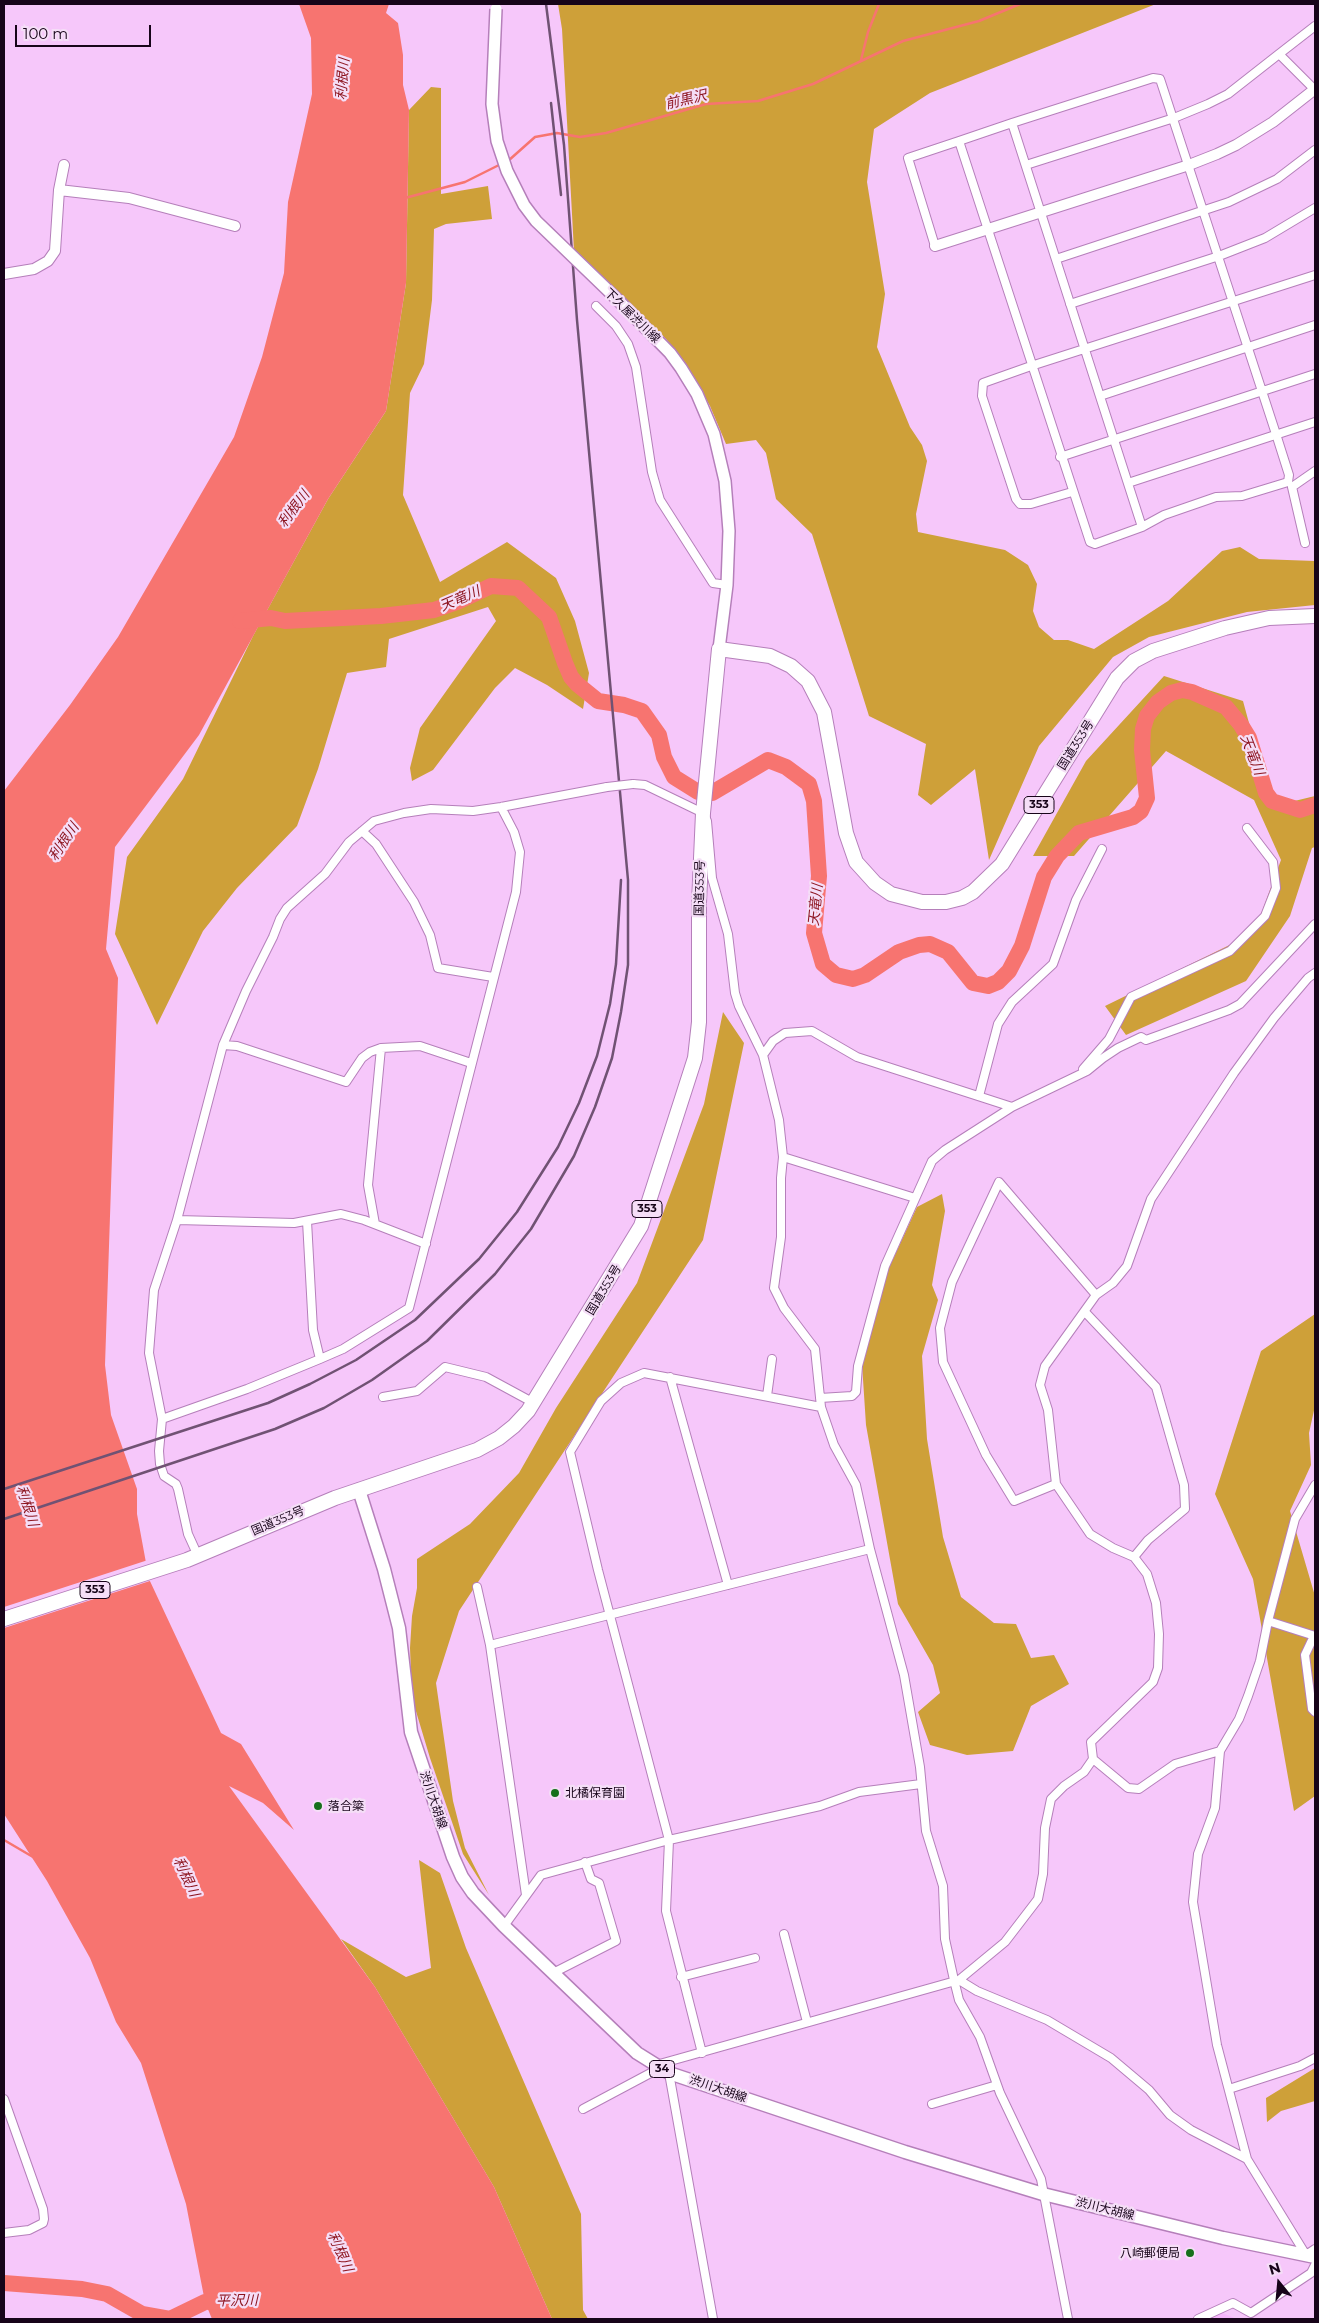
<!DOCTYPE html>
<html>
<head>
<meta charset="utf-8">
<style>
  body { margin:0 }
  #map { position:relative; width:1319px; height:2323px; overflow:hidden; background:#f6c7fa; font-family:Montserrat,sans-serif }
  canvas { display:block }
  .frame { position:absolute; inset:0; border:5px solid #170419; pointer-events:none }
  .north { position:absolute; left:1254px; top:2258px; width:50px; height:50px; -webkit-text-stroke:4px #f5def7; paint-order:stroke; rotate:343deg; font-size:14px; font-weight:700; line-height:20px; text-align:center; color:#170419 }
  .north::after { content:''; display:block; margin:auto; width:18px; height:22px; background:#170419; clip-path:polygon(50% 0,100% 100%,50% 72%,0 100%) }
  .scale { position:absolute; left:15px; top:25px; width:136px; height:22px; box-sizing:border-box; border:2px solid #170419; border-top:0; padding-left:6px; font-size:15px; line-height:18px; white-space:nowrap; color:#170419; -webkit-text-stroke:4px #f5def7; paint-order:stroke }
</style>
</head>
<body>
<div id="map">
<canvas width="1319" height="2323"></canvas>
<div class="frame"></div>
<div class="north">N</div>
<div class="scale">100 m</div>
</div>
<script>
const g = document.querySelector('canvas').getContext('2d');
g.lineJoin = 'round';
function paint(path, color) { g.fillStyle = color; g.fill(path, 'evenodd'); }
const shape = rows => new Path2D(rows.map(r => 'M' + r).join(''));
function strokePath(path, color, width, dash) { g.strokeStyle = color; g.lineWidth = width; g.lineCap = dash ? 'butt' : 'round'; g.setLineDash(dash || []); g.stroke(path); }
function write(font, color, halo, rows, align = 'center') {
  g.font = font + ' Montserrat,"Noto Sans JP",sans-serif'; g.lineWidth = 4.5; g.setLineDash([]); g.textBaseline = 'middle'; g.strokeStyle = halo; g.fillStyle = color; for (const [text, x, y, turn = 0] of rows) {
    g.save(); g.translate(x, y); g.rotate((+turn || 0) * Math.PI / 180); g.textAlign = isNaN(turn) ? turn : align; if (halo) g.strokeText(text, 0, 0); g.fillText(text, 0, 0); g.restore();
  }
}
paint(shape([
  [1220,2312,1237,2319,1199,2319]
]), '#f6b7fc');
paint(shape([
  [558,4,1156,4,930,93,874,129,867,182,885,294,877,347,910,427,922,445,927,461,916,514,918,532,1005,550,1028,565,1037,584,1033,611,1039,627,1054,640,1068,640,1094,649,1168,601,1222,551,1240,547,1259,559,1315,561,1315,605,1247,612,1149,637,1113,657,1039,746,989,860,975,769,931,805,918,795,926,744,869,716,812,534,776,499,766,453,756,440,726,444,710,406,683,360,666,339,574,251,562,29],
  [431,87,441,88,441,194,488,186,492,219,446,224,434,229,432,300,424,364,410,393,403,495,440,582,507,542,556,578,575,621,589,673,583,709,547,685,515,668,495,688,433,770,412,781,410,768,420,728,496,621,488,607,389,639,386,667,347,673,318,769,297,826,237,888,203,931,157,1025,115,934,127,857,183,779,253,636,328,499,386,411,406,283,409,110],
  [1164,676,1243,701,1262,771,1278,805,1315,796,1315,847,1312,848,1290,916,1246,981,1126,1035,1105,1006,1254,933,1281,860,1254,800,1166,751,1074,856,1033,856,1086,761],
  [723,1012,744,1043,703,1240,459,1611,436,1683,453,1801,465,1848,489,1895,463,1854,430,1758,412,1698,410,1648,412,1616,417,1588,417,1559,470,1524,519,1473,556,1408,637,1283,704,1104],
  [942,1194,945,1211,932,1285,938,1300,922,1356,927,1439,943,1537,961,1597,994,1623,1016,1624,1031,1658,1054,1655,1069,1684,1031,1706,1013,1751,967,1755,930,1745,918,1712,940,1693,933,1665,898,1604,866,1425,862,1364,887,1272,917,1207],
  [1315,1314,1315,1406,1309,1433,1311,1465,1290,1511,1315,1596,1315,1796,1294,1811,1253,1579,1215,1494,1261,1351],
  [419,1860,440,1873,466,1948,581,2214,583,2310,588,2319,552,2319,494,2187,375,1987,341,1939,406,1977,431,1968],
  [1315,2068,1315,2101,1281,2111,1267,2122,1266,2098]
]), '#cea039');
paint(shape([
  [299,4,389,4,386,13,398,23,403,55,403,85,409,110,406,283,386,411,328,499,199,735,115,847,106,949,118,978,105,1365,111,1415,137,1489,137,1514,149,1579,221,1733,241,1744,294,1830,263,1803,229,1786,375,1987,494,2187,552,2319,212,2319,205,2302,186,2204,141,2063,116,2022,90,1958,47,1881,4,1814,4,791,70,705,118,637,234,437,262,357,284,273,288,202,312,94,311,38]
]), '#f77470');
paint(shape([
  [148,1560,153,1580,4,1628,4,1607]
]), '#f6c7fa');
strokePath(shape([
  [861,60,868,32,879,4],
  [508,161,535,137,557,133,580,137,606,133,706,104,758,101,813,84,903,41,979,21,1020,4],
  [405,198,465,182,501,164],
  [4,1840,33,1857]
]), '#f77470', 2.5);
strokePath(shape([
  [240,621,271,618,285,621,381,616,434,610,457,602,491,586,518,588,549,617,565,663,571,677,577,684,598,701,624,705,642,711,659,735,664,757,674,777,698,792,712,793,768,760,786,767,809,784,814,801,819,876,814,933,823,964,836,975,853,979,865,975,899,952,919,945,930,944,948,952,973,983,988,986,998,982,1009,971,1022,946,1044,877,1057,856,1079,833,1133,817,1141,811,1147,798,1142,750,1143,729,1147,716,1158,702,1171,693,1182,690,1192,692,1226,707,1241,725,1249,738,1266,793,1272,801,1300,810,1315,805],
  [4,2283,82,2289,107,2294,142,2314,170,2319,205,2302,226,2301]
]), '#f77470', 16);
const minor = shape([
  [1279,54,1315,26],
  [1012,123,1142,527],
  [1026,165,1174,118,1208,104,1228,94,1279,54,1315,90],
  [935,246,908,158,959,141,1012,123,1153,78,1160,79,1276,434,1289,475,1288,482,1242,496,1216,497,1164,515,1142,527,1095,544,1090,542,959,141],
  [1056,259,1229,202,1277,179,1315,150],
  [1070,304,1219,256,1265,238,1315,208],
  [596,306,616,326,628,344,636,367,652,472,660,500,713,583,727,585],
  [1100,396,1315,325],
  [1060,457,1315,374],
  [1128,483,1315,422],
  [1072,492,1031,504,1020,504,1016,499,982,396,983,383,1031,366,1315,275],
  [1305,543,1292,487,1315,471],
  [633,784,645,785,703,813,707,821,712,878,728,934,735,993,739,1006,763,1055,779,1120,783,1157,781,1178,781,1237,774,1288,784,1308,815,1349,821,1407,834,1445,856,1485,870,1549,904,1675,920,1767,926,1831,943,1886,945,1939,954,1980,959,2000,980,2037,1000,2093,1041,2179,1068,2319],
  [362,831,376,844,414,902,430,935,438,968,493,977],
  [223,1045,237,1046,346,1082,362,1058,370,1052,381,1048,420,1046,471,1063],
  [763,1055,773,1041,785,1033,812,1031,857,1057,1012,1107],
  [1083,1069,1109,1039,1131,997,1230,951,1265,916,1276,888,1273,862,1247,828],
  [979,1096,998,1024,1012,1002,1053,964,1076,900,1102,849],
  [783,1157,915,1198],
  [177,1220,294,1223,341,1214,364,1220,426,1244],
  [307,1221,313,1330,320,1359],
  [375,1224,368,1185,381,1048],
  [1085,1312,1156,1387,1184,1485,1185,1509,1148,1540,1134,1557],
  [670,1377,728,1585],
  [767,1396,772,1359],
  [383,1397,417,1391,445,1367,486,1377,534,1403],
  [820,1398,852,1396,856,1392,858,1366,885,1266,932,1161,945,1150,1012,1107,1087,1071,1103,1058,1118,1048,1141,1037,1146,1040,1229,1010,1240,1004,1315,924],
  [162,1419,247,1389,320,1359,343,1349,409,1308,516,892,520,852,514,832,501,807],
  [1056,1484,1014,1501,986,1455,943,1362,940,1328,952,1282,999,1182,1096,1295],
  [198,1556,188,1534,178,1489,176,1484,164,1476,160,1464,159,1451,162,1419,149,1353,154,1290,177,1220,223,1045,246,991,273,937,280,919,287,908,325,874,349,842,374,821,404,813,431,809,473,811,501,807,607,787],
  [477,1587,490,1645,526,1895],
  [1268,1621,1315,1636],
  [1314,1636,1305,1655,1312,1709,1315,1712],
  [490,1645,870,1549],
  [1093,1759,1128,1788,1139,1789,1175,1764,1220,1751],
  [504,1926,541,1875,669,1840,820,1806,859,1792,921,1784],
  [784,1934,807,2022],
  [553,1973,616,1941,599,1883,591,1879,585,1862],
  [681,1977,755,1958],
  [959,1980,977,1991,1047,2020,1111,2058,1149,2090,1170,2115,1191,2130,1247,2159,1306,2255,1315,2249],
  [702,2053,666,1911,669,1840,598,1570,570,1452,601,1401,621,1383,644,1373,821,1407],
  [656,2065,959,1980,1005,1942,1038,1899,1043,1874,1045,1828,1051,1799,1064,1786,1084,1772,1093,1759,1091,1742,1153,1682,1158,1668,1159,1634,1156,1603,1147,1574,1134,1557,1113,1548,1090,1534,1056,1484,1048,1410,1040,1385,1045,1366,1096,1295,1113,1283,1127,1266,1151,1199,1234,1073,1274,1018,1308,978,1315,973],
  [669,2073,713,2319],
  [1229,2089,1300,2066,1315,2058],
  [4,2099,43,2209,44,2219,43,2223,29,2230,4,2233],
  [932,2104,997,2085],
  [583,2109,660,2068],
  [1247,2159,1217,2045,1193,1902,1198,1854,1215,1808,1220,1751,1239,1719,1248,1696,1260,1661,1268,1621,1295,1519,1315,1485],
  [1198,2319,1233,2303,1251,2313,1311,2273,1315,2265]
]);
const tertiary = shape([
  [59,190,129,198,235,226],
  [935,246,1189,165,1217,154,1236,145,1273,122,1315,89],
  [4,274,34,269,48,261,55,251,59,190,64,165]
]);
const secondary = shape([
  [619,301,670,353,681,368,697,394,714,434,725,481,729,531,727,585,719,649]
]);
const primary = shape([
  [359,1490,384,1569,399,1628,411,1732,453,1857,462,1877,473,1893,504,1926,637,2053,669,2073,905,2152,1043,2194,1223,2238,1315,2257]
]);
const trunk = shape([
  [4,1619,187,1560,335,1498,477,1450,499,1438,514,1426,528,1411,641,1226,695,1058,699,1022,699,903,703,813,719,649,770,656,791,666,808,681,824,712,846,833,856,862,875,883,891,894,922,902,946,902,962,898,973,892,1002,864,1117,678,1134,661,1153,651,1225,628,1269,618,1315,616]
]);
strokePath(minor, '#b57fba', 10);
strokePath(tertiary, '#b57fba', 12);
strokePath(secondary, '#b57fba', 14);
strokePath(primary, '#b57fba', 15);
strokePath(trunk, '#b57fba', 16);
strokePath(minor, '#fff', 8);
strokePath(tertiary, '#fff', 10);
strokePath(secondary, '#fff', 11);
strokePath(primary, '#fff', 12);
strokePath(trunk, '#fff', 14);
strokePath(shape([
  [551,103,561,195],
  [4,1489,268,1403,310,1384,356,1360,415,1320,479,1259,517,1212,558,1147,579,1103,597,1056,610,1004,616,964,621,880],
  [4,1519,275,1429,324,1408,372,1380,427,1341,495,1274,531,1229,574,1156,595,1107,612,1058,621,1012,628,965,628,880,577,320,564,145,546,4]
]), '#705273', 2.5);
const minorBridge = shape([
  [607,787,633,784]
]);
const secondaryBridge = shape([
  [496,9,492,104,497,141,507,171,524,205,536,221,619,301]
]);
strokePath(minorBridge, '#b57fba', 10, []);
strokePath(secondaryBridge, '#b57fba', 14, []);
strokePath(minorBridge, '#fff', 8);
strokePath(secondaryBridge, '#fff', 11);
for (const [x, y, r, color] of [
  [555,1793,5,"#16701b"],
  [318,1806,5,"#16701b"],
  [1190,2253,5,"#16701b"]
]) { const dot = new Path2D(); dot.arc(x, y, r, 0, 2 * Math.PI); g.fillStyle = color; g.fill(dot); strokePath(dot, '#f5def7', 2); }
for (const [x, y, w] of [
  [1039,805,30],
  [647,1209,30],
  [95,1590,30],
  [662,2069,25]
]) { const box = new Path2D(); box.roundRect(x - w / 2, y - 8.5, w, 17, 4); g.fillStyle = '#f5def7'; g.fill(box); strokePath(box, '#170419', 1); }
write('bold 11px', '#170419', null, [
  ["353",1039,805],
  ["353",647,1209],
  ["353",95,1590],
  ["34",662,2069]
]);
write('12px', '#170419', '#f5def7', [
  ["下久屋渋川線",632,316,44],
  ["国道353号",1076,745,-58],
  ["国道353号",700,888,-89],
  ["国道353号",604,1290,-59],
  ["国道353号",278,1521,-23],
  ["渋川大胡線",433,1800,71],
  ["渋川大胡線",718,2089,19],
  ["渋川大胡線",1105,2209,14]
]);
write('12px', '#170419', '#f5def7', [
  ["北橘保育園",565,1793],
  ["落合簗",328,1806],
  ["八崎郵便局",1180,2253,"right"]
], 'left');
write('italic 14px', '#8c131e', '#f5def7', [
  ["利根川",343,79,-85],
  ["前黒沢",686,100,-13],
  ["利根川",294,509,-53],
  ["天竜川",460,599,-23],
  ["天竜川",1252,755,69],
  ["利根川",64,842,-56],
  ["天竜川",816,905,-84],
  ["利根川",27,1506,72],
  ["利根川",186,1877,65],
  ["利根川",340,2252,66],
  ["平沢川",237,2301,-1]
]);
</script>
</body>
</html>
